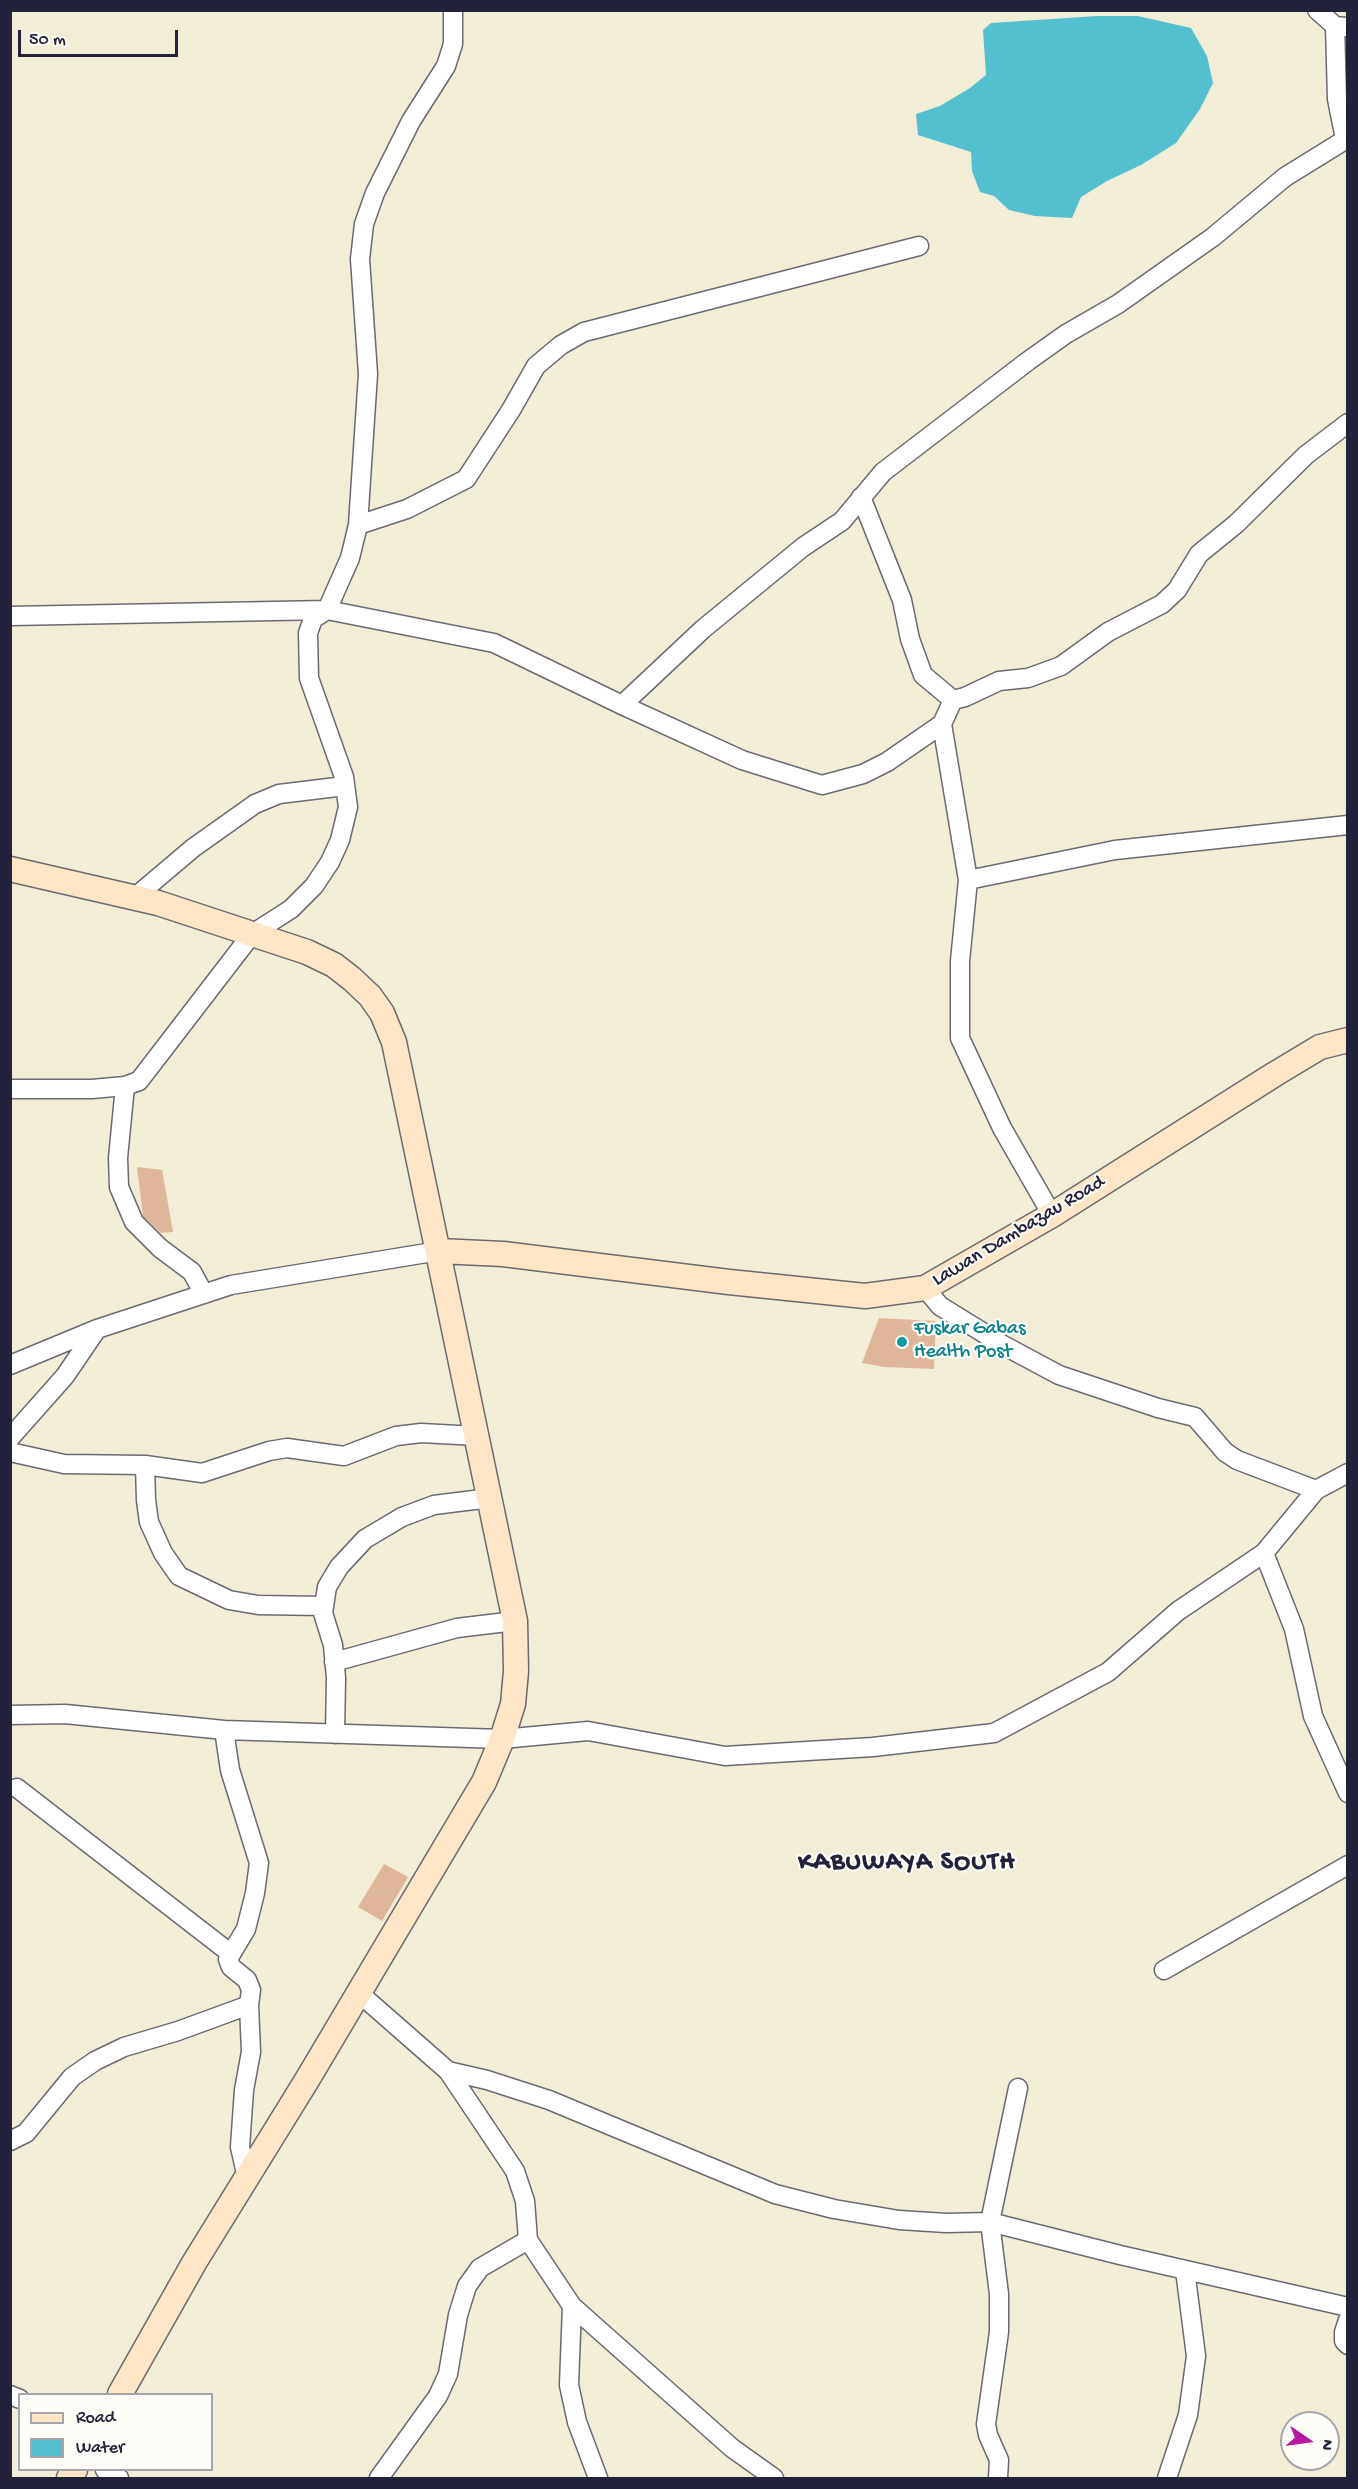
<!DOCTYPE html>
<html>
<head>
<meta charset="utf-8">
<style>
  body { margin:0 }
  #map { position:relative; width:1358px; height:2489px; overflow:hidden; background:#f2edd7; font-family:"Gochi Hand",sans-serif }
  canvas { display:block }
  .frame { position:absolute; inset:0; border:12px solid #22223b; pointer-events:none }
  .legend { position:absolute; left:18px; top:2393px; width:195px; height:78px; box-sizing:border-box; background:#fdfcf7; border:2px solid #a5a5ac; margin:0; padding:8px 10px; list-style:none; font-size:18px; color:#22223b }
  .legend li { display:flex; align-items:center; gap:12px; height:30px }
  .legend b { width:30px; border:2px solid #a5a5ac }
  .north { position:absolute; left:1280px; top:2411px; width:60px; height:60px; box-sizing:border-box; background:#fdfcf7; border:2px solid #a5a5ac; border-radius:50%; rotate:103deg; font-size:16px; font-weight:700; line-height:24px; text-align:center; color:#22223b }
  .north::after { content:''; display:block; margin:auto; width:21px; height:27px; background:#b5179e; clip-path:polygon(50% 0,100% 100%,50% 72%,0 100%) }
  .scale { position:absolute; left:18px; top:30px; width:160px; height:27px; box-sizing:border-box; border:3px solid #22223b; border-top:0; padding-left:8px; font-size:18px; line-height:21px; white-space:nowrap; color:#22223b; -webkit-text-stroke:4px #fdfcf7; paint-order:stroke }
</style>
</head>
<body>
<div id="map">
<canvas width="1358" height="2489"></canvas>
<div class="frame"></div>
<ul class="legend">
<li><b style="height:8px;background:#fde5c5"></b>Road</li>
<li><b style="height:16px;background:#54c0cf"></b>Water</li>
</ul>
<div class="north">N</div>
<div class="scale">50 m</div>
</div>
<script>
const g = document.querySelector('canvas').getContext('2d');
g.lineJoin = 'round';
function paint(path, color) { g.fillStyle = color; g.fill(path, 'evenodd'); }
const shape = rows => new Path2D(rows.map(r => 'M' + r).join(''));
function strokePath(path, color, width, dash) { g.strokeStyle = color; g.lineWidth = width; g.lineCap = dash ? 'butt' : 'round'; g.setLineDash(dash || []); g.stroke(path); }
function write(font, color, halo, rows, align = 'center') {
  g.font = font + ' "Gochi Hand",sans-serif'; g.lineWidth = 4.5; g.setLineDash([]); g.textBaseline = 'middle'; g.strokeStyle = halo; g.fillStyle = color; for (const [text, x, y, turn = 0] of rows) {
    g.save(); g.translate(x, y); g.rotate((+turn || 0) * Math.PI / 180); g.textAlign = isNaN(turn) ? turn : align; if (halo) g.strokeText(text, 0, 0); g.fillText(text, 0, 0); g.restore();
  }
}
paint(shape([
  [1097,16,1138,16,1191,28,1207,56,1213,83,1200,109,1176,143,1141,165,1107,181,1081,197,1072,218,1035,216,1009,210,994,196,980,192,972,171,971,152,918,135,916,114,940,106,970,88,986,75,983,30,991,23]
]), '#54c0cf');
paint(shape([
  [137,1167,162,1170,173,1232,161,1233,143,1216],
  [879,1318,936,1321,934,1369,885,1367,862,1363],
  [384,1864,408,1877,382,1921,358,1907]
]), '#dfb699');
const street = shape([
  [1317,10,1335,26,1346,27],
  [1335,26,1337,99,1345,139],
  [861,497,902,600,910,639,923,675,953,700,942,724,968,880,960,961,960,1038,1002,1128,1052,1215],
  [358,525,407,509,466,479,511,410,536,366,561,345,584,332,919,246],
  [10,616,327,610,494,643,622,705,742,760,822,785,863,774,887,762,942,724],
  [953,700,965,697,999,681,1028,678,1061,666,1108,632,1162,604,1177,590,1199,554,1236,524,1306,455,1348,423],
  [622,705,703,629,803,547,842,521,883,472,1028,361,1066,334,1118,304,1213,237,1285,177,1348,138],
  [968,880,1115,850,1348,825],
  [134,898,193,848,255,804,279,794,345,786],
  [125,1086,118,1158,119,1187,134,1222,160,1248,192,1272,204,1294],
  [10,1089,92,1089,125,1086,139,1081,252,934,291,909,314,886,330,862,340,840,348,807,344,777,309,678,308,633,313,619,327,610,350,558,358,525,368,374,360,259,364,224,375,193,411,121,446,66,453,44,453,10],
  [925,1288,940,1306,1003,1345,1059,1375,1158,1408,1195,1417,1225,1452,1237,1460,1316,1490],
  [10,1365,97,1329,231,1285,439,1251],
  [10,1438,65,1376,97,1329],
  [10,1452,64,1464,145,1465,202,1473,269,1451,287,1448,344,1456,396,1436,421,1433,477,1436],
  [145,1465,146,1500,149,1522,163,1553,179,1576,229,1600,258,1605,324,1606],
  [1264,1553,1294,1629,1313,1716,1348,1793],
  [334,1662,457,1628,515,1621],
  [10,1715,65,1714,224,1730,502,1739,588,1731,725,1756,873,1747,994,1733,1108,1672,1178,1611,1264,1553,1316,1490,1348,1473],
  [224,1730,230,1770,259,1863,255,1893,246,1929,228,1959,231,1967,247,1980,251,1990,249,2005,251,2052,244,2090,240,2147,247,2178],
  [335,1734,336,1678,333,1645,323,1613,327,1587,339,1567,365,1539,402,1517,434,1505,490,1498],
  [17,1788,230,1953],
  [1164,1970,1348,1865],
  [359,1993,448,2071,487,2080,549,2100,775,2194,834,2209,899,2220,946,2223,990,2222,1120,2255,1348,2307],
  [448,2071,515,2171,525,2201,528,2240,572,2306,732,2448,774,2478],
  [10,2141,26,2133,72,2077,95,2061,124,2047,178,2031,249,2005],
  [572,2306,569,2385,577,2422,598,2478],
  [1348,2320,1344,2332,1344,2341,1348,2345],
  [10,2395,20,2399],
  [105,2470,119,2478],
  [379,2478,438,2396,448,2374,458,2315,467,2286,480,2268,528,2240],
  [998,2478,999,2460,988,2435,986,2424,999,2332,999,2294,990,2222,1018,2088],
  [1167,2478,1188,2415,1196,2356,1185,2270]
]);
const secondary = shape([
  [10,869,158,903,307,952,334,965,352,979,370,996,382,1013,394,1042,515,1621,516,1671,513,1704,502,1739,484,1782,307,2080,194,2263,120,2394],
  [439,1251,503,1254,729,1282,865,1296,925,1288,1052,1215,1275,1074,1320,1047,1348,1040],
  [69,2478,75,2470]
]);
strokePath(street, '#6b6972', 21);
strokePath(secondary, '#6b6972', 27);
strokePath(street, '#fff', 18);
strokePath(secondary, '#fde5c5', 24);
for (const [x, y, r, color] of [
  [902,1342,6,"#0f9aa8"]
]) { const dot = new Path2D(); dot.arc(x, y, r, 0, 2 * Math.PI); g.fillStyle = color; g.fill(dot); strokePath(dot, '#fdfcf7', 2); }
write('20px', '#22223b', '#fdfcf7', [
  ["Lawan Dambazau Road",1019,1232,-31]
]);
write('20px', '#0d838f', '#fdfcf7', [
  ["Fuskar Gabas",914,1330],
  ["Health Post",914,1353]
], 'left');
g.letterSpacing = '1.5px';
write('bold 26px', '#22223b', '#fdfcf7', [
  ["KABUWAYA SOUTH",907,1864]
]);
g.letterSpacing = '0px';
</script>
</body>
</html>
